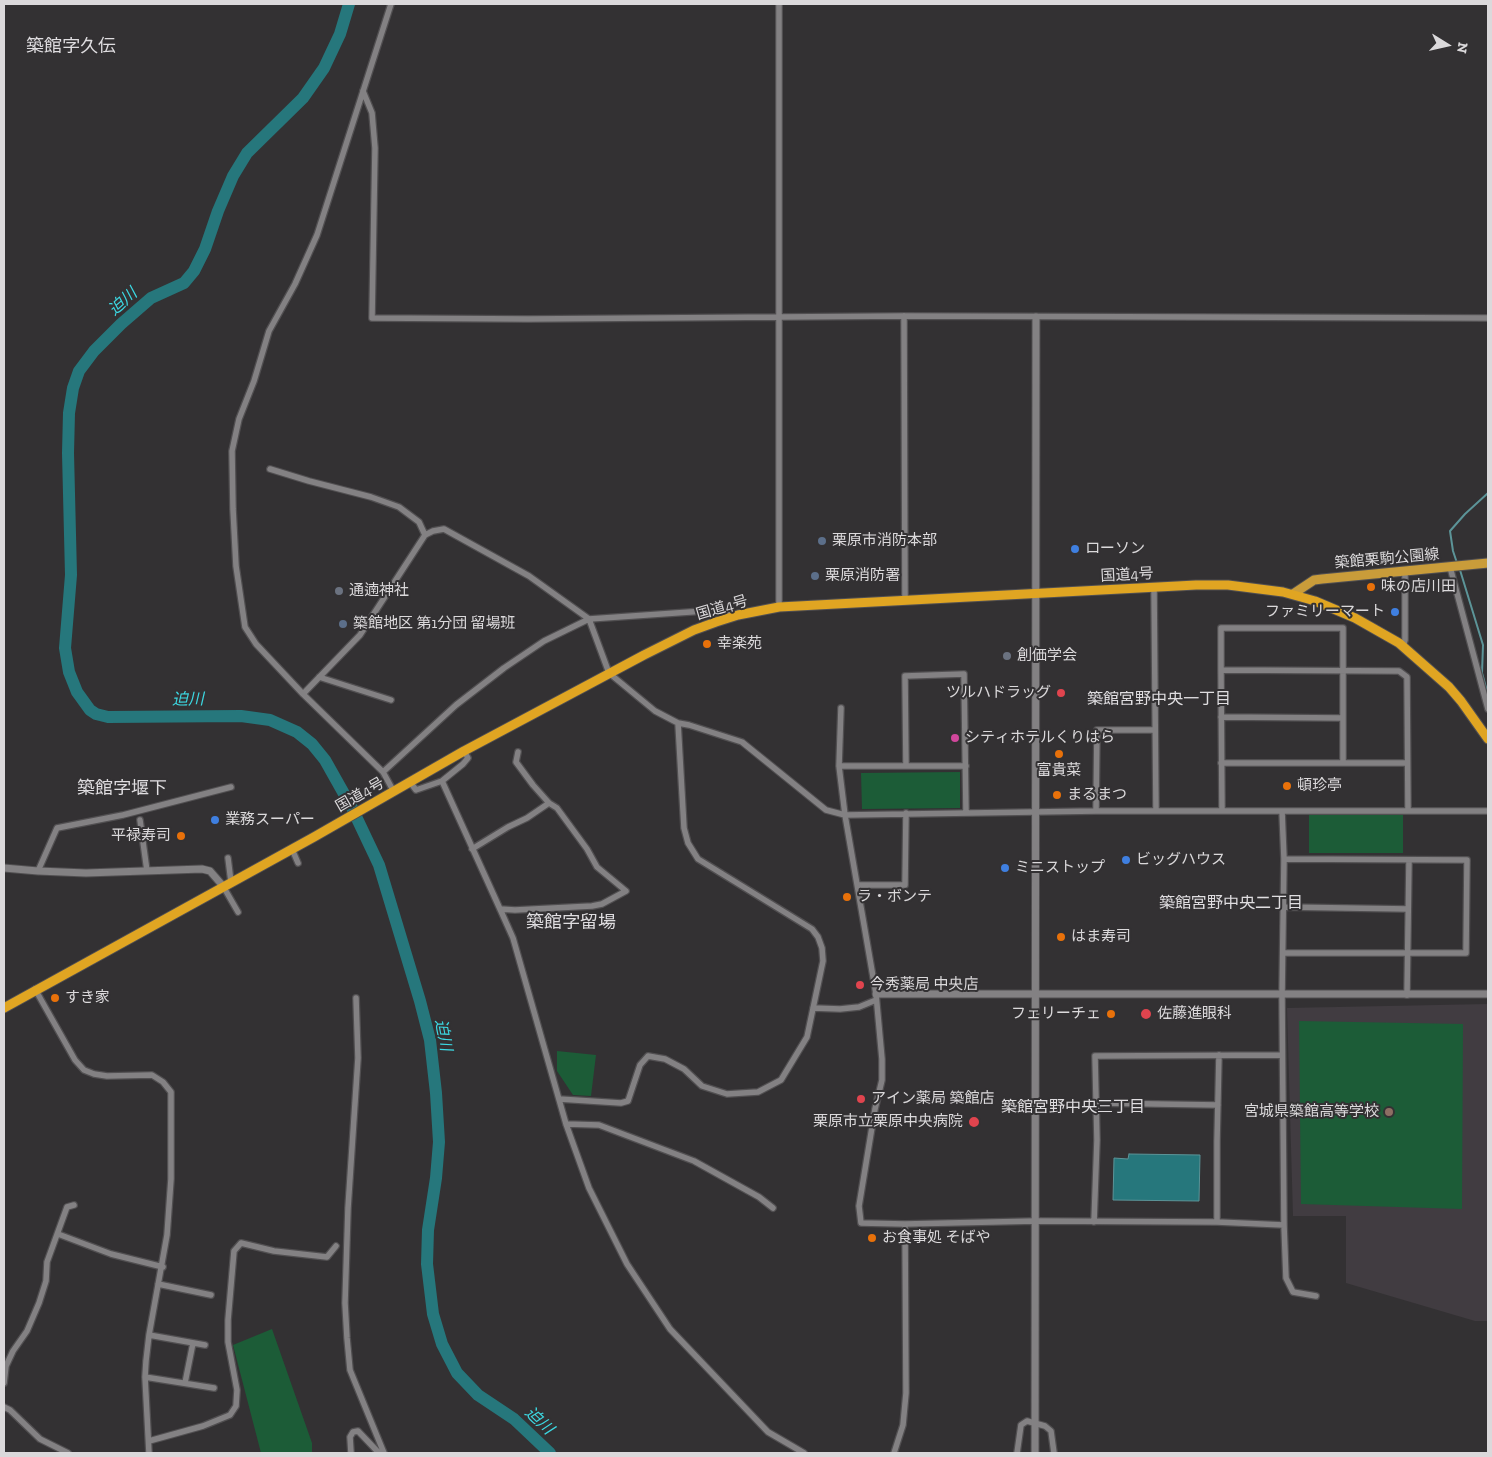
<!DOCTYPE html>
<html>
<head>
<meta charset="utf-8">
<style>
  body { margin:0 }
  #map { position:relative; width:1492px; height:1457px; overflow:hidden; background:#333133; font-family:"Zilla Slab",serif }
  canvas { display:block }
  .frame { position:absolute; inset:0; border:5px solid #dbd9db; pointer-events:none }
  .north { position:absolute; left:1422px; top:20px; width:50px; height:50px; -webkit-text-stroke:4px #333133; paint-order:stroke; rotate:100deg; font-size:14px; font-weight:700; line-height:20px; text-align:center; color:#dbd9db }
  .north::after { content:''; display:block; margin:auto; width:18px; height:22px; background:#dbd9db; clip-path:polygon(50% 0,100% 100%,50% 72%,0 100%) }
</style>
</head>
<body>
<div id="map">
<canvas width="1492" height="1457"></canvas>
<div class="frame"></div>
<div class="north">N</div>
</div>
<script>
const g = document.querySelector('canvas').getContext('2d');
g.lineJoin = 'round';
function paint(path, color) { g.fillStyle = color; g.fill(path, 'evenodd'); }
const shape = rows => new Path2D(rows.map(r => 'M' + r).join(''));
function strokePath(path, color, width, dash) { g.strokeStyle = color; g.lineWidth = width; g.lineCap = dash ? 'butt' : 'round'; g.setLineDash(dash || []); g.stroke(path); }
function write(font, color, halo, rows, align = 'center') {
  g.font = font + ' "Zilla Slab","Noto Sans JP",serif'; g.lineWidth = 4; g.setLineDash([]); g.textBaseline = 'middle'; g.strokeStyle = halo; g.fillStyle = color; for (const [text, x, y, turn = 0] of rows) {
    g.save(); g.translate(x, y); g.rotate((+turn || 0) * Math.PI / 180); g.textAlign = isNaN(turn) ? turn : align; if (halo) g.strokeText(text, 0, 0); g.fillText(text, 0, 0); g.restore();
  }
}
paint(shape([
  [1488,1004,1488,1321,1475,1321,1346,1283,1346,1216,1293,1216,1287,1008]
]), '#413c41');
paint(shape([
  [960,772,960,808,862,809,861,773],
  [1309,815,1403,815,1403,853,1309,853],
  [1299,1021,1463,1024,1462,1209,1301,1204],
  [557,1051,596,1055,591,1096,573,1095,557,1071],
  [272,1329,312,1443,312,1453,261,1453,233,1345]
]), '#1c5c37');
const water = shape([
  [1129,1154,1200,1155,1199,1201,1113,1200,1114,1158,1128,1159,1129,1154]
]);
paint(water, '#26777c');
strokePath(water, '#5c9498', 1);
strokePath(shape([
  [1457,563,1453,551,1450,531,1465,514,1488,493],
  [1460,570,1483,645,1482,673,1488,695]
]), '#5c9498', 2);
strokePath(shape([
  [349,4,340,34,324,68,303,98,247,153,233,176,218,211,205,249,194,271,184,283,151,298,121,324,94,351,79,371,73,388,69,413,68,453,71,575,65,648,69,672,77,692,90,710,96,714,108,717,241,716,270,720,297,732,312,744,325,760,352,808,379,865,420,1001,430,1040,436,1093,439,1142,436,1178,428,1230,427,1264,433,1314,442,1344,457,1373,478,1395,514,1419,550,1453]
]), '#26777c', 12);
const minor = shape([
  [391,4,317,235,295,284,269,331,254,381,239,419,232,451,233,509,236,566,245,627,256,644,303,694,383,772,394,792],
  [363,91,372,113,375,148,372,318,528,319,904,316,1488,318],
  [904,316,905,599],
  [270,469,309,481,371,497,399,507,419,522,425,535],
  [1450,567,1488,709],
  [1154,587,1156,810],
  [779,607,779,4],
  [1403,647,1405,640,1405,571],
  [1221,670,1221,628,1343,628,1343,763,1407,763],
  [319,677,391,700],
  [303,694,360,635,425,535,433,531,444,529,529,576,589,619,609,673,655,711,678,723,689,725,742,742,826,810,845,815,876,994,882,1059,882,1080,875,1109,859,1206,861,1223,905,1224,1036,1221,1217,1222,1284,1225,1282,995,1284,859,1282,811,1096,811,845,815,839,766,906,766,905,676,964,674,966,812],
  [1221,717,1343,718],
  [1221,763,1343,763],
  [839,766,841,708],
  [906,766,966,766],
  [383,772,456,705,504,668,544,641,589,619,719,610,736,615],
  [442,781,463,764,468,758,464,751],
  [410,782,416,790,442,781,500,909,513,938,566,1124,589,1188,627,1264,670,1329,768,1432,804,1453],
  [1096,811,1097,730,1155,730],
  [1222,811,1221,670,1399,671,1407,677,1408,810],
  [1282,811,1488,811],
  [140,820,147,871],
  [142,833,162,830],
  [292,849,298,863],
  [472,849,508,827,527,818,549,803],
  [228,858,231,882],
  [38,871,57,828,123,815,231,787],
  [858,885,905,885,906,813],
  [223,886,238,912],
  [1284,907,1408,909],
  [500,909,515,910,592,906,602,904,626,891,597,867,587,849,557,808,549,803,533,785,516,762,518,752],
  [1283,953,1466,953,1467,860,1284,859],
  [35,989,75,1060,84,1070,94,1074,107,1076,152,1075,163,1082,171,1092,171,1179,167,1235,149,1335,146,1361,145,1377,149,1453],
  [1407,995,1409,861],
  [356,998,358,1058,348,1208,345,1303,347,1338,350,1370,384,1453],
  [813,1008,840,1009,859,1007,876,1000],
  [559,1099,621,1103,628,1101,640,1065,648,1056,665,1059,684,1069,702,1086,727,1094,758,1092,781,1080,807,1037,823,961,822,948,818,937,812,929,698,859,688,843,684,828,678,723],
  [1095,1103,1218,1105],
  [566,1124,599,1125,694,1161,759,1197,773,1208],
  [1094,1222,1097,1140,1095,1056,1282,1055],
  [1217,1222,1217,1141,1219,1055],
  [1284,1225,1286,1278,1293,1292,1316,1296],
  [58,1234,111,1254,163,1267],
  [158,1284,211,1295],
  [149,1335,205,1345],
  [145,1377,214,1388],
  [4,1383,6,1366,13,1351,27,1331,39,1303,46,1281,47,1262,67,1207,74,1205],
  [185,1383,193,1343],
  [4,1407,10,1410,40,1439,68,1453],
  [149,1441,203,1426,230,1415,236,1406,237,1390,228,1342,228,1320,234,1251,241,1243,274,1251,327,1257,336,1246],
  [351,1453,350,1437,353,1432,358,1431,379,1453],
  [894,1453,903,1425,906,1393,905,1224],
  [1017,1453,1021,1425,1027,1421,1045,1426,1051,1431,1054,1453]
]);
const tertiary = shape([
  [4,868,38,871,86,873,202,869,210,871,223,886],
  [876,994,1488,994],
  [1035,1453,1036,317]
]);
const primary = shape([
  [1293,594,1314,580,1322,579,1488,563]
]);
const trunk = shape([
  [4,1008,314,837,464,751,644,655,694,630,716,622,738,615,779,607,1196,585,1228,585,1283,592,1315,601,1355,618,1399,643,1449,687,1461,701,1488,739]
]);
strokePath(minor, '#514f51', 8);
strokePath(tertiary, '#514f51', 9);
strokePath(primary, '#514f51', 11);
strokePath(trunk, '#514f51', 11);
strokePath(minor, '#838183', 5.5);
strokePath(tertiary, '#838183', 7);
strokePath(primary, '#c99c3a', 9);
strokePath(trunk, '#e0a522', 9);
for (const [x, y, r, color] of [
  [822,541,5,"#5c6f8a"],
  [1075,549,5,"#3f7fe0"],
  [815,576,5,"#5c6f8a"],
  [1371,587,5,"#e8710a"],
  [339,591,5,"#6b7280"],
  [1395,612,5,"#3f7fe0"],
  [343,624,5,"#5c6f8a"],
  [707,644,5,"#e8710a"],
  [1007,656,5,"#6b7280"],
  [1061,693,5,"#e0444e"],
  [955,738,5,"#d1479c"],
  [1059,754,5,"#e8710a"],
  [1287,786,5,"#e8710a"],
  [1057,795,5,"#e8710a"],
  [215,820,5,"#3f7fe0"],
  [181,836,5,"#e8710a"],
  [1126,860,5,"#3f7fe0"],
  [1005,868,5,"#3f7fe0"],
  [847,897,5,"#e8710a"],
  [1061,937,5,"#e8710a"],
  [860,985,5,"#e0444e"],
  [55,998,5,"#e8710a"],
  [1111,1014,5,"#e8710a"],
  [1146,1014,6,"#e0444e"],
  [861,1099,5,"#e0444e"],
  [1389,1112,5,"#8d6e63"],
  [974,1122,6,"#e0444e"],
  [872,1238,5,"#e8710a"]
]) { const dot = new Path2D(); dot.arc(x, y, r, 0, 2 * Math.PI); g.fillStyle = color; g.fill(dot); strokePath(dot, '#333133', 2); }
write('15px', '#dbd9db', '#333133', [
  ["栗原市消防本部",832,541],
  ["ローソン",1085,549],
  ["栗原消防署",825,576],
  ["味の店川田",1381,587],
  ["通遖神社",349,591],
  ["ファミリーマート",1385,612,"right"],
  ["築館地区 第1分団 留場班",353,624],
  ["幸楽苑",717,644],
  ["創価学会",1017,656],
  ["ツルハドラッグ",1051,693,"right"],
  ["シティホテルくりはら",965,738],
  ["富貴菜",1059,771,"center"],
  ["頓珍亭",1297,786],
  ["まるまつ",1067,795],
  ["業務スーパー",225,820],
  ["平禄寿司",171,836,"right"],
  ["ビッグハウス",1136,860],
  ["ミニストップ",1015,868],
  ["ラ・ボンテ",857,897],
  ["はま寿司",1071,937],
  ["今秀薬局 中央店",870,985],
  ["すき家",65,998],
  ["フェリーチェ",1101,1014,"right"],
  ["佐藤進眼科",1157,1014],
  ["アイン薬局 築館店",871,1099],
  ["宮城県築館高等学校",1379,1112,"right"],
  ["栗原市立栗原中央病院",963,1122,"right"],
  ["お食事処 そばや",882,1238]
], 'left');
write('15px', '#dbd9db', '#333133', [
  ["築館栗駒公園線",1387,559,-5],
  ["国道4号",1127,575,-3],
  ["国道4号",722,608,-16],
  ["国道4号",360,795,-30]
]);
write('italic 16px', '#3cd8e2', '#333133', [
  ["迫川",123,302,-42],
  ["迫川",188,700,-1],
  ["迫川",443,1035,79],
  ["迫川",539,1421,43]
]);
write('16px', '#dfdde0', '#333133', [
  ["築館宮野中央一丁目",1159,699],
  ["築館宮野中央二丁目",1231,903],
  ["築館宮野中央三丁目",1073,1107]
]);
write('18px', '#dfdde0', '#333133', [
  ["築館字久伝",71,47],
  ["築館字堰下",122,789],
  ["築館字留場",571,923]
]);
</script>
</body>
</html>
